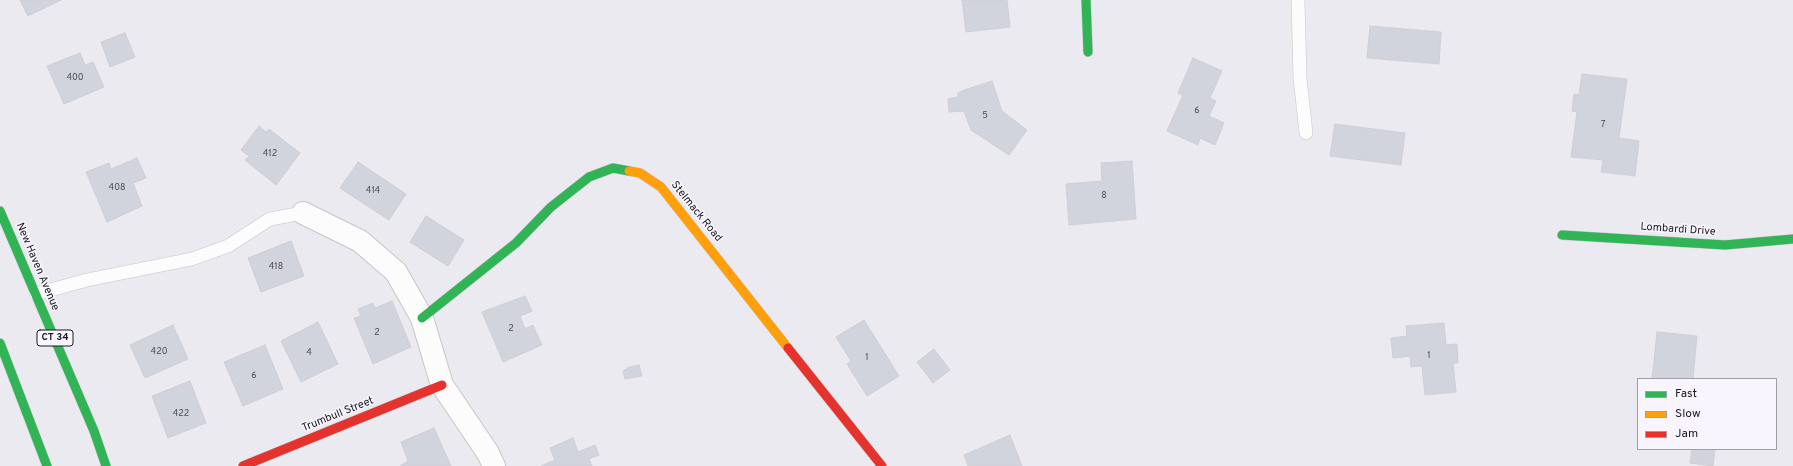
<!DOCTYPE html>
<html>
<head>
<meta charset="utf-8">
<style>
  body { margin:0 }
  #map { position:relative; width:1793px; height:466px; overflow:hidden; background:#ebeaf1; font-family:Overpass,sans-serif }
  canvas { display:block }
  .legend { position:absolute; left:1637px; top:378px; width:140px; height:72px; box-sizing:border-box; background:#f8f5ff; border:1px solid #a09da5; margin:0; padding:5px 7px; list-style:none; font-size:12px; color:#1b191e }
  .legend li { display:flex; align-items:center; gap:8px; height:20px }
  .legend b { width:20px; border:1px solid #a09da5 }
</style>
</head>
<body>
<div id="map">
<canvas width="1793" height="466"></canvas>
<ul class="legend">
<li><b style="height:5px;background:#30b455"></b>Fast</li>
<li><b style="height:5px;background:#ff9f0a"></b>Slow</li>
<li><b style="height:5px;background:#e5322d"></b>Jam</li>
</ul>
</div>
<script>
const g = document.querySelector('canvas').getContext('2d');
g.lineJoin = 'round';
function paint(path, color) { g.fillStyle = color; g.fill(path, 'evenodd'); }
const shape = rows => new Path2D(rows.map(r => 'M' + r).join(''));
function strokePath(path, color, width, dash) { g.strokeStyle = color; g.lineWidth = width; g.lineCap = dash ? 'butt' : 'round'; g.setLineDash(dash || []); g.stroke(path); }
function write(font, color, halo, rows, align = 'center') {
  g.font = font + ' Overpass,sans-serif'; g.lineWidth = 3; g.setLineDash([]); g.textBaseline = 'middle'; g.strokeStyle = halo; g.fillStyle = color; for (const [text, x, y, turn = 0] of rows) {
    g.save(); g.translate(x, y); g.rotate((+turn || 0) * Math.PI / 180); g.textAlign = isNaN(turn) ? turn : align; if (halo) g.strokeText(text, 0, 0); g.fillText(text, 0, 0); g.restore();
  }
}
const building = shape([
  [20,0,61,0,28,16,20,0],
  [962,0,1007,0,1010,27,966,32,962,0],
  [1370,26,1441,32,1439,64,1367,58,1370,26],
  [125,33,135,57,110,67,101,42,125,33],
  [80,53,85,65,93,62,104,87,64,104,47,66,80,53],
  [1193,58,1222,71,1210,98,1216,101,1209,116,1224,123,1215,145,1200,138,1198,145,1167,131,1183,95,1178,93,1193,58],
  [1582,74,1627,79,1619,138,1639,141,1635,176,1601,172,1603,160,1571,157,1577,112,1572,111,1574,94,1579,95,1582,74],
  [992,81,1002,111,1027,130,1009,155,971,130,964,111,949,112,948,99,958,97,958,93,964,90,992,81],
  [1335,124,1405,133,1401,165,1330,156,1335,124],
  [259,126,266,132,269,129,300,153,276,185,245,160,249,156,241,150,259,126],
  [137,158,146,178,133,183,142,206,107,222,86,172,109,163,111,169,137,158],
  [1132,161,1136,219,1069,225,1066,184,1102,181,1101,163,1132,161],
  [358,162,406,194,389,220,340,188,358,162],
  [426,216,464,240,448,266,410,242,426,216],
  [291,241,304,276,261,292,248,258,291,241],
  [525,296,532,311,520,316,525,329,533,325,542,345,503,362,482,312,525,296],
  [392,301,411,347,373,364,354,318,361,316,358,309,373,303,375,308,392,301],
  [864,320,899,376,867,396,847,364,851,361,836,337,864,320],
  [318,322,338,364,301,382,281,341,318,322],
  [1444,323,1446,345,1457,344,1458,363,1453,363,1456,392,1425,395,1422,366,1411,367,1410,356,1393,358,1391,338,1407,336,1406,326,1444,323],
  [173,325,188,359,145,378,130,345,173,325],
  [1657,332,1697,336,1693,379,1652,379,1657,332],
  [265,345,283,389,243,406,224,362,265,345],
  [934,349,950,370,933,383,917,362,934,349],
  [639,365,642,376,625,379,623,371,629,367,639,365],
  [190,381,206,423,168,438,152,396,190,381],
  [434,428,451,466,400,466,408,461,401,442,434,428],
  [1010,435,1022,466,968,466,964,455,1010,435],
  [573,438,578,452,595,445,599,455,589,459,592,466,541,466,555,460,550,448,573,438],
  [1692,449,1715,449,1713,466,1690,463,1692,449]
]);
paint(building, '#d1d3dd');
strokePath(building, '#ceced4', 1);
const lane = shape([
  [1298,0,1300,78,1306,133],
  [36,294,87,280,192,259,228,246,270,219,303,213]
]);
const street = shape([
  [303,213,360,241,396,272,422,318,442,385,488,453,494,466]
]);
const fast = shape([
  [1086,0,1088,52],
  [0,211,94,431,106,466],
  [1562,235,1725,245,1793,239],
  [422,318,516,243,551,207,589,177,613,168,629,171],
  [0,343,47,466]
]);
const slow = shape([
  [629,171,640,173,661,187,788,348]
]);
const jam = shape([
  [788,348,882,466],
  [243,466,442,385]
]);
strokePath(lane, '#c6c5cb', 14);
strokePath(street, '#c6c5cb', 24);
strokePath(fast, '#c6c5cb', 10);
strokePath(slow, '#c6c5cb', 10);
strokePath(jam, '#c6c5cb', 10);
strokePath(lane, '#fcfcfd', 13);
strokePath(street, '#fcfcfd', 22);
strokePath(fast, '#30b455', 9);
strokePath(slow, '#ff9f0a', 9);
strokePath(jam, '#e5322d', 9);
write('9px', '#4c4a51', null, [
  ["400",75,78],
  ["6",1197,111],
  ["5",985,116],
  ["7",1603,125],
  ["412",270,154],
  ["408",117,188],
  ["414",373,191],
  ["8",1104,196],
  ["418",276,267],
  ["2",511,329],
  ["2",377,333],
  ["420",159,352],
  ["4",309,353],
  ["1",1429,356],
  ["1",867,358],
  ["6",254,376],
  ["422",181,414]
]);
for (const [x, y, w] of [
  [55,338,36]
]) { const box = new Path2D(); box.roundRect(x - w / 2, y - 8, w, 16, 3); g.fillStyle = '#f8f5ff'; g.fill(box); strokePath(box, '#1b191e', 1); }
write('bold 10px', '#1b191e', null, [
  ["CT 34",55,338]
]);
write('11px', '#1b191e', '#f8f5ff', [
  ["Stelmack Road",696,212,51],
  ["Lombardi Drive",1678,230,4],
  ["New Haven Avenue",37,267,67],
  ["Trumbull Street",338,415,-22]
]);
</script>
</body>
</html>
